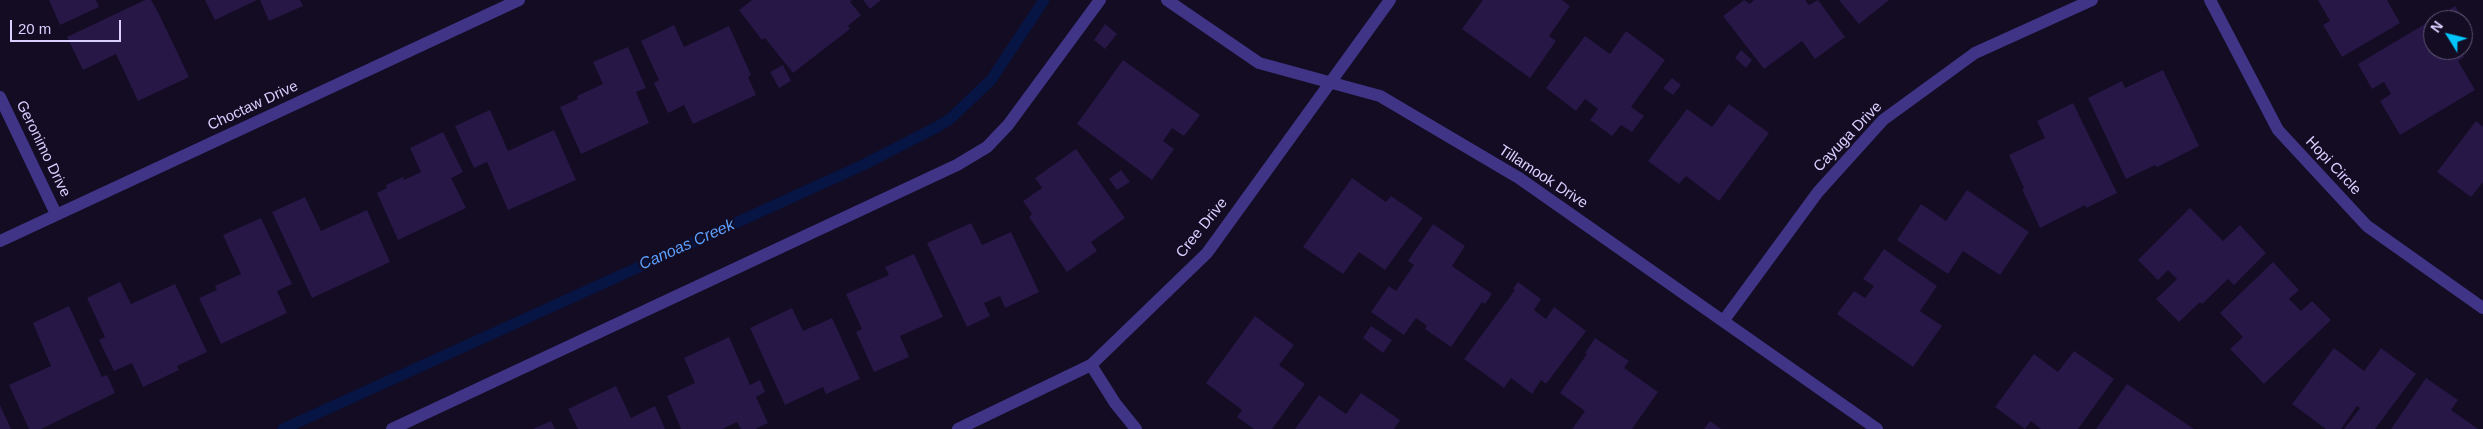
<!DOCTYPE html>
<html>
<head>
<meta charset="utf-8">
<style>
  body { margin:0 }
  #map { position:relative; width:2483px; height:429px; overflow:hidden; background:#130c23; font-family:Helvetica,sans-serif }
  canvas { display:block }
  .north { position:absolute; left:2423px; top:10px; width:50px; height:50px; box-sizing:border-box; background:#130c23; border:1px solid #635a7b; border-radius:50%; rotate:306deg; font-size:14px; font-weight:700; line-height:20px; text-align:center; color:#dacfff }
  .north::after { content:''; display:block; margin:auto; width:18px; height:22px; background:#00c4fa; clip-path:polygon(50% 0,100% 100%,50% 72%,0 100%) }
  .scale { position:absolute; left:10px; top:20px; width:111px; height:22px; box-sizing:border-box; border:2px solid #dacfff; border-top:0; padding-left:6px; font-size:15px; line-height:18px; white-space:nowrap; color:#dacfff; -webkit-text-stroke:4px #130c23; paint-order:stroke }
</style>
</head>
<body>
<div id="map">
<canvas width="2483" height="429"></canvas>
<div class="north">N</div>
<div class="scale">20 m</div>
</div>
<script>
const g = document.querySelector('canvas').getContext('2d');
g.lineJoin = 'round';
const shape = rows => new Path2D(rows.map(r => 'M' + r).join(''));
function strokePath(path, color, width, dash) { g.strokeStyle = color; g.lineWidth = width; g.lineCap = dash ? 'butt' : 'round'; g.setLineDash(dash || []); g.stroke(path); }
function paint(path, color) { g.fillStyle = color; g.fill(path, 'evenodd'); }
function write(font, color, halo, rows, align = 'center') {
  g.font = font + ' Helvetica,sans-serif'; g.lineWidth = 4; g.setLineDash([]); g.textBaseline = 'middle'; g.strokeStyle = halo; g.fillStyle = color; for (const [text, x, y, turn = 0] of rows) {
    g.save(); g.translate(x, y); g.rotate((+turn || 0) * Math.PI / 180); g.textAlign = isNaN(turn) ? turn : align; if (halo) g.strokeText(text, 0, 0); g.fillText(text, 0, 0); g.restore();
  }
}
strokePath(shape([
  [283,429,863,165,937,127,950,119,991,80,1044,0]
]), '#061543', 11);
paint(shape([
  [49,0,96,0,99,7,60,25],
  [145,0,151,0,158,12,189,77,138,101,116,54,83,70,67,37],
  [205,0,257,0,215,20],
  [260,0,300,0,303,6,269,21],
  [752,0,852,0,850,2,861,15,848,26,850,29,793,73,765,38,762,40,739,10],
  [863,0,881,0,870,9],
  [1483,0,1562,0,1570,6,1549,36,1556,41,1530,78,1462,29],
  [1744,0,1750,4,1754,0,1805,0,1809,5,1818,0,1845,37,1815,59,1802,41,1764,69,1723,16],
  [1839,0,1889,0,1859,24],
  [2318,0,2387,0,2400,23,2342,57,2323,25,2330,21],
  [2455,6,2468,27,2463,30,2463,20,2433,20,2433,50,2459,50,2464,57,2458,61,2475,90,2400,135,2380,101,2391,94,2384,82,2372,89,2358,64],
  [1105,24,1117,34,1105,49,1094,40],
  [674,25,684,47,729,26,751,75,748,77,756,95,693,124,684,105,668,113,654,83,659,80,641,41],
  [1626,31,1665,60,1631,107,1644,116,1632,132,1621,125,1612,136,1590,120,1598,109,1585,99,1576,111,1546,88,1585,36,1610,54],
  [628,47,646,88,636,92,649,123,581,154,560,107,578,99,577,96,603,84,593,62],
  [1741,50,1752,60,1746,68,1735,58],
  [1123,60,1200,115,1184,136,1172,128,1163,141,1174,149,1152,180,1077,124],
  [783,65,791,81,779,88,770,72],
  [2163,70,2199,146,2157,167,2155,165,2126,179,2088,98,2122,81,2125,88],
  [1672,78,1681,85,1673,95,1663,88],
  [2073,103,2117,193,2086,208,2085,205,2040,228,2022,189,2024,188,2009,155,2045,138,2037,121],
  [1729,104,1769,133,1719,201,1686,176,1679,184,1648,161,1687,109,1712,127],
  [490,110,508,151,554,130,576,180,508,210,487,162,474,168,455,126],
  [2476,121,2483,127,2483,182,2471,197,2437,172],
  [443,132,463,172,451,178,466,208,398,240,377,193,387,188,386,185,403,177,404,180,421,172,410,148],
  [1076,149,1125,218,1091,242,1097,251,1067,272,1029,217,1032,214,1023,201,1042,188,1035,178],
  [1121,170,1130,182,1117,190,1109,179],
  [1352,178,1386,202,1391,196,1423,218,1385,270,1359,252,1343,274,1303,247],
  [1967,190,2029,232,2000,275,1963,251,1948,274,1897,240,1921,204,1946,221],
  [305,197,321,231,367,210,390,262,312,298,272,212],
  [2190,208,2223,241,2240,225,2266,253,2234,285,2228,279,2202,304,2200,302,2179,322,2156,299,2177,279,2168,270,2158,280,2138,260],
  [261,218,292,284,277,291,287,313,221,344,199,298,217,290,215,286,241,274,223,235],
  [971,223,982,245,1011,232,1039,292,1005,308,1000,296,984,303,990,316,967,327,927,243],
  [1433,224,1465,246,1452,266,1492,294,1485,304,1482,302,1451,347,1425,329,1427,326,1416,318,1404,335,1371,312,1389,286,1396,291,1414,265,1408,261],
  [1884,249,1937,286,1920,311,1942,326,1913,367,1837,314,1854,291,1865,298,1874,286,1863,279],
  [914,254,943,317,900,336,909,357,874,372,856,332,862,329,846,294,889,275,885,267],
  [2273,262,2299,290,2289,299,2301,311,2312,301,2331,320,2264,384,2230,349,2243,337,2220,313],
  [120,282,131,304,175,284,207,352,177,366,179,370,143,387,132,363,114,371,99,340,105,337,87,298],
  [1518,282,1541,299,1534,310,1546,319,1554,307,1586,331,1546,384,1541,380,1532,394,1511,378,1504,388,1464,359,1515,290,1513,289],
  [69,306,102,377,107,375,115,393,41,429,29,429,9,385,51,366,33,323],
  [792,308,803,331,832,318,860,379,826,394,823,387,785,405,750,328],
  [1255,316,1294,345,1279,365,1305,384,1272,429,1254,429,1237,417,1242,410,1206,383],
  [1371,326,1392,340,1383,353,1363,338],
  [729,337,750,385,760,380,765,392,756,397,768,423,755,429,741,429,737,422,722,429,681,429,667,396,695,383,684,358],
  [1595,338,1629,361,1624,368,1658,392,1632,429,1572,429,1585,411,1560,393,1587,354,1585,353],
  [2334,348,2364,371,2381,348,2416,374,2375,429,2344,429,2360,408,2357,406,2341,429,2326,429,2292,404],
  [2074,351,2114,379,2078,429,2041,429,2031,421,2025,429,1995,407,2034,354,2058,372],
  [2426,378,2458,400,2451,410,2478,429,2391,429],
  [2127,384,2194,429,2096,429],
  [616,386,631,418,655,406,665,429,578,429,568,409],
  [1361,393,1400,420,1394,429,1295,429,1319,395,1346,414],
  [0,405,11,429,0,429],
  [551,421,555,429,533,429],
  [1710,421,1721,429,1704,429]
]), '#261746');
strokePath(shape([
  [1167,0,1259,63,1380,96,1519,178,1877,429],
  [2210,0,2278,130,2367,226,2483,308],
  [0,97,56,214],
  [0,241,519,0],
  [1724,320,1818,192,1883,120,1975,53,2092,0],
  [1091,365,1115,403,1136,429],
  [392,429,957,165,987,147,1008,125,1100,0],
  [958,429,1091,365,1207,253,1390,0]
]), '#403486', 12);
write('15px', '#dacfff', '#130c23', [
  ["Choctaw Drive",253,106,-25],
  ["Cayuga Drive",1848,137,-46],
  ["Geronimo Drive",43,149,64],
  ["Hopi Circle",2333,166,47],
  ["Tillamook Drive",1543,177,33],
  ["Cree Drive",1202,228,-51]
]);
write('italic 16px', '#5da1ff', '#130c23', [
  ["Canoas Creek",687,245,-24]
]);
</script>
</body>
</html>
